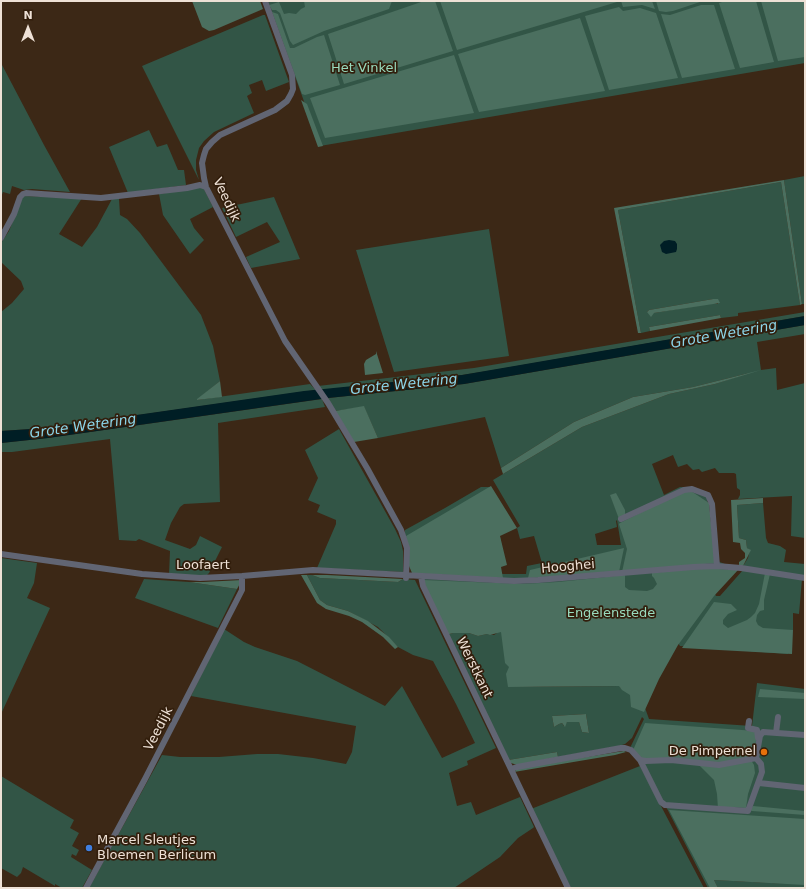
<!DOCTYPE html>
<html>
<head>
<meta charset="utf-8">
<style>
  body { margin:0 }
  #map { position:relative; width:806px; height:889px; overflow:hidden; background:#3c2816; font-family:"DejaVu Sans",sans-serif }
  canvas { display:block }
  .frame { position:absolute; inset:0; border:2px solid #eee1d6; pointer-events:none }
  .north { position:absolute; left:8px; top:8px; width:40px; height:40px; -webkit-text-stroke:3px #321e0c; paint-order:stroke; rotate:0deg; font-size:11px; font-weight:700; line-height:16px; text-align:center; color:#eee1d6 }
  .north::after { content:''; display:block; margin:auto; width:14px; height:18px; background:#eee1d6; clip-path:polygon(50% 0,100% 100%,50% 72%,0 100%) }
</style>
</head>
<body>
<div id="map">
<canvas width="806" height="889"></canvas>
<div class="frame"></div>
<div class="north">N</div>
</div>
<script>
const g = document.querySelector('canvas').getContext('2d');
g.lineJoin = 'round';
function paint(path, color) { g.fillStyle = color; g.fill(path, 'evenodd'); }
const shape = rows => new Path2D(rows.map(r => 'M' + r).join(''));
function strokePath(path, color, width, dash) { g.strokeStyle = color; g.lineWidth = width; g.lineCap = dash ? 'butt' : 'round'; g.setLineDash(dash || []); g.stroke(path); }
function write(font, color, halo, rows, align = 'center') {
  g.font = font + ' "DejaVu Sans",sans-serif'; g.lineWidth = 3.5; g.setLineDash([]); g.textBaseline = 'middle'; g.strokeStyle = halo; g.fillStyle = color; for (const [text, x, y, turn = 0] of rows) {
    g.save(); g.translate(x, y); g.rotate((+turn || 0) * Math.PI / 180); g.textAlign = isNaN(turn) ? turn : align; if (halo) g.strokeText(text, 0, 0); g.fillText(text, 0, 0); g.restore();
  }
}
paint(shape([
  [268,1,805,1,805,63,320,146],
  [263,15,265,15,289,82,266,91,262,80,249,85,252,93,247,96,254,113,214,132,204,141,199,148,196,160,196,170,199,180,142,66],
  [1,63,44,145,70,192,32,189,24,190,12,186,10,194,3,192,1,197],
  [149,130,157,147,167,144,178,170,184,170,186,185,128,193,109,147],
  [805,176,805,304,802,304,784,180],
  [781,182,800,305,738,313,738,316,721,318,720,315,649,327,650,331,641,333,618,210],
  [713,299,718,299,718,304,713,303,654,313,647,312,649,310],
  [203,187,213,207,190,219,194,228,204,240,190,254,163,215,159,194],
  [23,196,82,198,59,234,82,247,97,227,112,199,119,199,120,215,127,219,140,233,201,315,213,346,220,381,197,400,310,384,316,390,46,428,1,431,1,312,12,303,24,289,21,281,1,262,1,243,9,231],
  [274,197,300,259,251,268,246,257,280,242,267,222,236,237,222,208],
  [489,229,509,356,394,372,356,250],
  [805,312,805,316,494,370,462,375,322,390,318,386,474,368],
  [805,325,805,334,757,342,761,370,776,368,777,390,805,383,805,538,791,536,792,496,738,499,740,495,740,490,737,488,736,474,734,473,719,473,715,468,702,472,699,469,693,470,687,464,678,467,673,455,652,464,664,495,680,487,689,487,707,494,712,559,730,566,712,588,716,596,720,596,743,570,802,579,799,614,793,613,793,630,789,630,788,654,680,646,676,640,644,705,649,719,752,726,757,683,805,689,805,888,718,888,714,880,790,884,712,879,717,888,708,888,644,764,656,762,639,755,630,748,644,719,642,717,632,738,625,744,619,746,558,757,557,752,508,760,446,635,453,633,469,633,478,636,487,634,494,635,497,633,445,632,405,537,405,530,445,508,481,487,491,487,504,559,500,566,500,574,526,574,527,566,542,563,534,536,520,539,517,528,520,526,493,480,582,427,669,394,715,384,749,373,693,387,633,397,574,422,501,468,485,417,378,438,364,407,335,411,328,398,464,384],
  [617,520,621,545,597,545,595,534,617,527,616,521],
  [626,683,620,688,620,686,508,687],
  [586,714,589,733,582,732,579,722,567,722,564,726,562,723,559,724,554,727,552,716],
  [322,399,325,407,218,423,220,502,184,504,180,507,171,523,165,540,190,549,196,545,200,536,222,547,209,573,206,576,169,575,170,551,139,539,136,541,119,540,110,439,12,452,1,452,1,443,48,438],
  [339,429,395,529,401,542,403,551,403,572,317,568,336,524,336,520,317,512,320,505,308,500,318,478,305,450],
  [763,503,766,538,768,543,780,546,786,550,784,562,805,564,805,576,743,566,748,558,750,550,747,548,746,540,739,538,737,505],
  [1,558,37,563,34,583,27,598,50,608,1,714],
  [307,575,312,575,320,578,398,582,403,579,415,580,496,748,467,761,468,765,449,773,457,806,471,802,476,815,520,797,534,827,533,828,518,838,500,857,454,888,89,888,162,755,180,757,219,757,257,754,278,754,313,758,346,764,352,752,356,726,191,696,224,629,244,642,255,647,297,661,385,706,402,686,442,758,475,743,456,704,433,661,413,655,398,647,378,627,348,611,327,605,320,600],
  [144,579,189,582,237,589,218,628,135,598],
  [640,766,704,888,571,888,531,809],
  [1,776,74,820,70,828,79,833,72,846,79,850,76,856,72,854,71,857,92,870,82,888,62,888,55,884,55,886,23,867,21,873,17,877,1,868]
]), '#325546');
paint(shape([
  [192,1,260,1,263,9,214,30,209,31,202,27],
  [304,1,392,1,389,9,324,31,293,45,290,41,280,13,276,10,272,10,269,5,279,2,284,14,289,13,296,14,301,9,305,7],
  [424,1,435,1,453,51,344,84,328,34],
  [440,1,616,1,617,2,457,50],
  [621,1,652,1,655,9,642,5,623,7],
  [656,1,713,1,700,2,673,11,666,12,659,11],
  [725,1,756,1,774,62,740,68,719,3],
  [761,1,805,1,805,57,778,61],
  [701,5,714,5,735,69,682,78,661,14,670,15],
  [619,7,623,11,640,8,656,13,678,78,609,90,585,16],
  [272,12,278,14,290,48,294,48,317,37,324,35,340,85,305,95,302,94],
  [580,18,605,91,479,112,458,54],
  [454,55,474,113,325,138,310,98],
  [301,100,307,104,323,146,318,147],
  [784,180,802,304,800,305,781,182,618,210,641,333,638,333,614,208],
  [713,299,718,299,720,303,654,313,651,317,647,312,649,310],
  [720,315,721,318,650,331,649,327],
  [376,351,383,373,365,375,364,364,366,360,376,354],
  [761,370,715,384,669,394,582,427,503,474,501,468,574,422,633,397,693,387],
  [220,381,222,397,197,400,197,399],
  [364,406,378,438,354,442,335,411],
  [491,486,517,528,500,536,507,565,501,567,503,578,412,573,409,566,406,536],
  [688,489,709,503,715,561,714,563,622,572,627,549,619,524,620,523],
  [616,493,625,510,625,516,619,519,610,495],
  [763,498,763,503,737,505,739,538,746,540,747,548,751,550,743,566,739,565,739,562,745,558,745,553,741,549,740,543,733,542,731,500],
  [624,548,619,572,528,578,530,570],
  [701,568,738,570,714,596,678,645,659,679,644,712,631,707,630,695,622,690,619,686,508,687,506,674,509,667,505,663,501,632,490,635,487,634,478,636,469,633,453,633,446,635,423,580,523,584,558,582,625,575,625,587,629,590,647,591,653,589,657,584,654,578,652,576,652,573],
  [765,573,770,574,764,600,764,610,760,611,757,615,756,621,758,625,763,628,793,630,792,654,682,648,714,602,731,604,737,610,728,614,723,620,723,624,728,628,747,620,751,617,755,613,759,604],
  [301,575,307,575,320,600,327,605,348,611,368,621,389,637,398,647,395,649,383,637,362,622,349,616,326,609,317,603],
  [312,575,327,575,403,579,398,582,320,578],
  [242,580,237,589,189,582,203,582],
  [760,689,805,693,805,699,758,697],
  [586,714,589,733,582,732,579,722,567,722,565,727,562,723,559,724,554,727,552,716],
  [645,723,756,731,757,734,754,754,753,756,719,764,641,759,634,750,634,748],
  [624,751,626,752,615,755,514,772,517,769,554,762],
  [557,752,558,757,517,765,511,763,508,760],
  [751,760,754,765,755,773,748,794,746,808,733,807,730,810,718,809,717,794,714,780,699,765],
  [753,806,805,811,805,815,752,811,750,810],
  [669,810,805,819,805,885,714,880,718,888,710,888]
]), '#4b6f5f');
paint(shape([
  [669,240,675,241,677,244,677,249,676,252,666,254,662,252,660,245,664,241],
  [805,316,805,325,464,384,328,398,48,438,1,443,1,431,46,428,304,391,462,375]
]), '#001e25');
strokePath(shape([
  [265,1,292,75,293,89,291,94,287,101,275,110,220,135,212,142,206,149,204,155,202,163,204,178,206,187,285,341,328,403,367,468,401,530,407,548,406,578],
  [1,238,14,214,20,197,23,194,26,193,101,198,187,188,200,185,206,187],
  [621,519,684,490,692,489,708,495,712,504,717,566],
  [1,554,142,574,200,578,242,576,313,570,514,581,538,580,693,567,717,566,741,568,805,578],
  [421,576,423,586,568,888],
  [749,721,748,728,757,730,758,738],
  [776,733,778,717],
  [640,760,646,761,671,760,719,765,756,758],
  [511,769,517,767,621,748,625,748,631,750,640,760,661,802,665,805,748,811,762,772,761,764,756,758,760,736,763,732,805,735],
  [759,783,805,788],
  [86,888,145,779,242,590,242,576]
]), '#616573', 6);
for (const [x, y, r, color] of [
  [764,752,4,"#e8710a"],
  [89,848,4,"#3f7fe0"]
]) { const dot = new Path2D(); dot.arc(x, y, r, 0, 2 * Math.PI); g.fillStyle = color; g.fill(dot); strokePath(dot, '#321e0c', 1.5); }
write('13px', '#99dbbe', '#321e0c', [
  ["Het Vinkel",364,69],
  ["Engelenstede",611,614]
]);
write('13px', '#eee1d6', '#321e0c', [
  ["Veedijk",226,200,65],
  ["Loofaert",203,566],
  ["Hooghei",568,567,-5],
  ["Werstkant",474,668,64],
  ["Veedijk",159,729,-63]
]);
write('13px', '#eee1d6', '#321e0c', [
  ["De Pimpernel",756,752],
  ["Marcel Sleutjes",97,841,"left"],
  ["Bloemen Berlicum",97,856,"left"]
], 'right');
write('italic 14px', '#8bd5e9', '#321e0c', [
  ["Grote Wetering",724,335,-10],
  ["Grote Wetering",404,385,-6],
  ["Grote Wetering",83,427,-8]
]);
</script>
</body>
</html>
